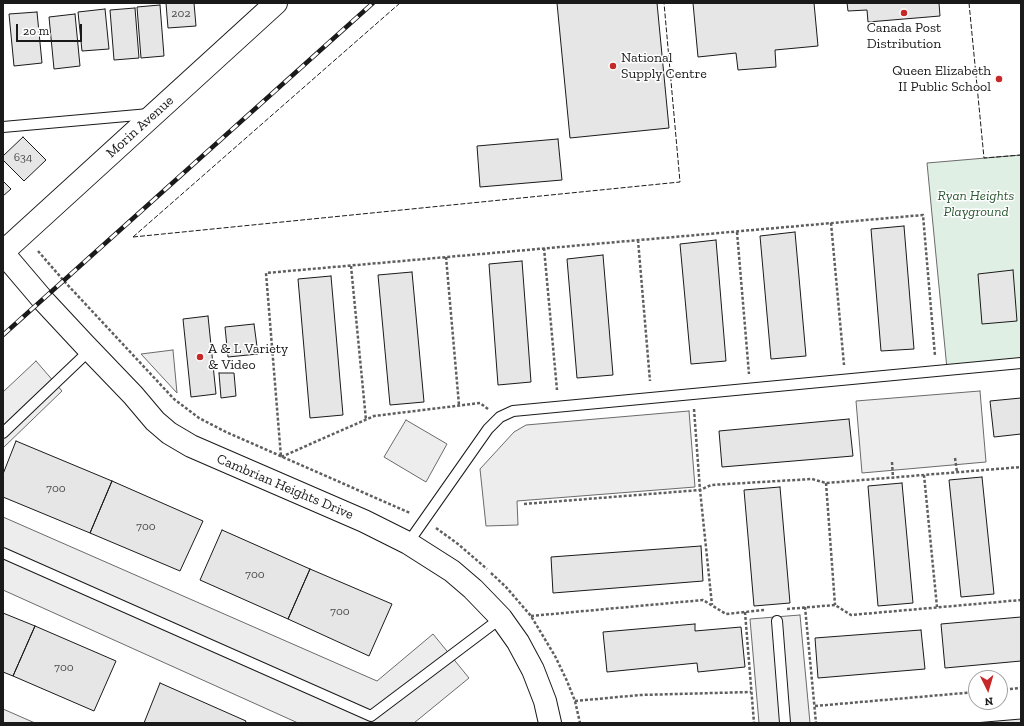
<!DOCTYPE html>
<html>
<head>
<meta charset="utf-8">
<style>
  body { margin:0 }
  #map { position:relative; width:1024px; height:726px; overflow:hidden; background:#fff; font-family:"Zilla Slab",serif }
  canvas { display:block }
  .frame { position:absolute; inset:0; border:4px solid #1a1a1a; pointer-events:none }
  .north { position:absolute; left:968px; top:670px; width:40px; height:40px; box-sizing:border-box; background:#fff; border:1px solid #a3a3a3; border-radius:50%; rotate:175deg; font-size:11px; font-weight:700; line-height:16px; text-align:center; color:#1a1a1a }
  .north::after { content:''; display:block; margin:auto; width:14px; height:18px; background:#c62828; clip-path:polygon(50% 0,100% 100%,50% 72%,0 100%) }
  .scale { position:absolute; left:16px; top:24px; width:66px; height:18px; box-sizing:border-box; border:2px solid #1a1a1a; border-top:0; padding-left:5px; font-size:12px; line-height:14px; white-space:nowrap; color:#1a1a1a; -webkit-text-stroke:3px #fff; paint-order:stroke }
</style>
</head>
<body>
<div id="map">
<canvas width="1024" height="726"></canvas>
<div class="frame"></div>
<div class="north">N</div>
<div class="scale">20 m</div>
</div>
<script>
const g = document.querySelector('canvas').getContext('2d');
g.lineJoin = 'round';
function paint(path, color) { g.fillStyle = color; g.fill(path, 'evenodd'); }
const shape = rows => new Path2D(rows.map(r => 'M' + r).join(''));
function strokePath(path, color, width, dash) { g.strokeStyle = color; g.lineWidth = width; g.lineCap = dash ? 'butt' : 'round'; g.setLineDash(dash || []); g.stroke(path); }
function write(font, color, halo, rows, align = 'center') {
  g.font = font + ' "Zilla Slab",serif'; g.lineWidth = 3; g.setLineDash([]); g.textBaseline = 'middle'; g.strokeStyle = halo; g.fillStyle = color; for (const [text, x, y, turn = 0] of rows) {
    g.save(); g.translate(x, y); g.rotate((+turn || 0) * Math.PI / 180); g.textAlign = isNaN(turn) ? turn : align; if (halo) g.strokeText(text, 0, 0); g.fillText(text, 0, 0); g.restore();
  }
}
const green = shape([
  [1021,155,1021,362,947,369,927,163,1021,155]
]);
paint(green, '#e0efe3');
strokePath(green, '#6a6a6a', 1);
const parking = shape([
  [173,350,177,393,141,354,173,350],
  [36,361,62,391,3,448,3,392,36,361],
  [980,391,986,462,862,473,856,401,980,391],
  [689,411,695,487,517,501,518,525,486,526,480,469,514,432,526,425,689,411],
  [406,420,447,444,426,482,384,457,406,420],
  [3,517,377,681,433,634,469,678,414,723,298,723,3,590,3,517],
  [800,615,810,723,759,723,750,619,800,615],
  [3,709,35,723,3,723,3,709]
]);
paint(parking, '#ededed');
strokePath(parking, '#6a6a6a', 1);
const building = shape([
  [166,3,194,3,196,26,168,28,166,3],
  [557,3,657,3,669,128,570,138,557,3],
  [693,3,814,3,818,46,775,50,776,67,738,70,736,53,698,57,693,3],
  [847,3,939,3,940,16,868,22,867,10,848,11,847,3],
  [160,5,164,56,141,58,137,7,160,5],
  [135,8,139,58,114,60,110,10,135,8],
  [105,9,109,49,82,51,78,12,105,9],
  [37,12,42,63,14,66,9,14,37,12],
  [75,14,80,66,54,69,49,17,75,14],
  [23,137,46,160,24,181,3,160,3,156,23,137],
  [558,139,562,180,480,187,477,146,558,139],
  [3,181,11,189,3,196,3,181],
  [904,226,914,349,881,351,871,229,904,226],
  [795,232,806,356,771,359,760,236,795,232],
  [716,240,726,361,691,364,680,244,716,240],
  [603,255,613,375,577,378,567,259,603,255],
  [522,261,531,382,498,385,489,264,522,261],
  [1013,270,1017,321,982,324,978,274,1013,270],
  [412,272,424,402,390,405,378,275,412,272],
  [331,276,343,415,310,418,298,279,331,276],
  [208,316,216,394,191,397,183,319,208,316],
  [254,324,258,354,228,357,225,327,254,324],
  [219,373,234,373,236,396,221,398,219,373],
  [1021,398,1021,434,994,437,990,401,1021,398],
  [849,419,853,456,722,467,719,431,849,419],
  [16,441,112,481,90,533,3,497,3,474,16,441],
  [982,477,994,594,961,597,949,480,982,477],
  [112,481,203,521,180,571,90,533,112,481],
  [902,483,913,603,878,606,868,486,902,483],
  [780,487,790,603,754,606,744,490,780,487],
  [222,530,310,569,288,619,200,580,222,530],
  [701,546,703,581,553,593,551,557,701,546],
  [310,569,392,604,369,656,288,619,310,569],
  [3,613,35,626,13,676,3,672,3,613],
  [1021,617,1021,661,945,668,941,624,1021,617],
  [695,624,695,631,741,627,745,667,698,672,697,663,607,672,603,632,695,624],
  [35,626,116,661,94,711,13,676,35,626],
  [921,630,925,669,818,678,815,638,921,630],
  [160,683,246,721,245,723,144,723,160,683],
  [1021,719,1021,723,974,723,1021,719]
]);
paint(building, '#e6e6e6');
strokePath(building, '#1a1a1a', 1);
const lane = shape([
  [3,127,149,114],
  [3,433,90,350],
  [408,543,488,429,500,417,513,411,1021,363],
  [3,553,371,716,501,618],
  [777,621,785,723]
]);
const secondary = shape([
  [3,252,276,3],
  [3,253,43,300,84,344,133,395,155,421,169,433,191,446,364,521,408,543,452,571,473,589,501,618,518,642,533,670,545,701,550,723]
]);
strokePath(lane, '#1a1a1a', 12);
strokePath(secondary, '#1a1a1a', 24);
strokePath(shape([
  [831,223,844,365],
  [737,232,749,374],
  [638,240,650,381],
  [544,248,557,390],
  [38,251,64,281,174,399,199,418,226,432,410,513],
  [446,257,459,405],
  [351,266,366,420],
  [488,409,480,403,374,416,281,457,266,273,923,215,935,356],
  [694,409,700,490,712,605],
  [955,458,957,472],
  [892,462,893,478],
  [924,475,937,607],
  [826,483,835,605],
  [524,504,700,490,711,485,812,479,826,483,1021,467],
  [436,528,458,544,487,569],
  [491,573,506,587,531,616,555,656,567,681,575,701,580,723],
  [805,607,816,723],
  [787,609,835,605,851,615,1021,600],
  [745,612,754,723],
  [531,616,703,600,726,614,764,610],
  [1000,690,1021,688],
  [575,701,640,695,751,692],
  [815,706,976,692]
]), '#5f5f5f', 2.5, [3, 2]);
strokePath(lane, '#fff', 10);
strokePath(secondary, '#fff', 22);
const rail = shape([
  [3,335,373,3]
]);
strokePath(rail, '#1a1a1a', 4.5);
strokePath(rail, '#fff', 3, [9]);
strokePath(shape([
  [969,3,984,158,1021,155],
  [133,237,680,182,664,3],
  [133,237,400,3]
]), '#1a1a1a', 1, [5, 2]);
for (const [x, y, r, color] of [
  [904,13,4,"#c62828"],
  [613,66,4,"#c62828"],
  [999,79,4,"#c62828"],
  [200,357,4,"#c62828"]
]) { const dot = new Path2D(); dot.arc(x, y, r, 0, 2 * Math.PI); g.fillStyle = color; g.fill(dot); strokePath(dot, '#fff', 1.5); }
write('12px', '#4d4d4d', null, [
  ["202",181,14],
  ["634",23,158],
  ["700",56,489],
  ["700",146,527],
  ["700",255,575],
  ["700",340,612],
  ["700",64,668]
]);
write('14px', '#1a1a1a', '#fff', [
  ["Canada Post",904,28,"center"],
  ["Distribution",904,44,"center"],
  ["National",621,58],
  ["Supply Centre",621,74],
  ["Queen Elizabeth",991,71,"right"],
  ["II Public School",991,87,"right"],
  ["A & L Variety",208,349],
  ["& Video",208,365]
], 'left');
write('14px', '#1a1a1a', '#fff', [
  ["Morin Avenue",140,127,-42],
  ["Cambrian Heights Drive",285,487,23]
]);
write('italic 14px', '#2b5a34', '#fff', [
  ["Ryan Heights",976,196],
  ["Playground",976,212]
]);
</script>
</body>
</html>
